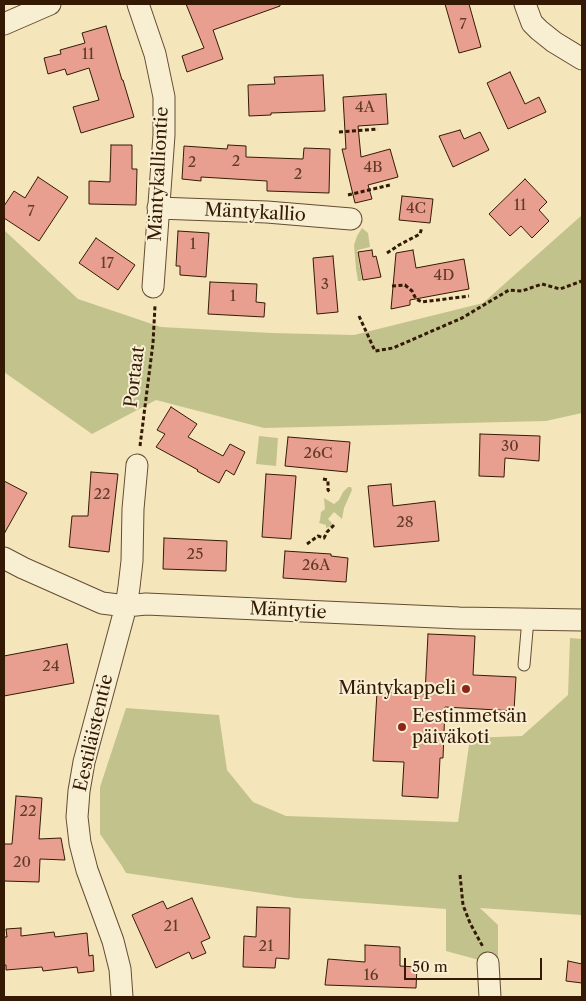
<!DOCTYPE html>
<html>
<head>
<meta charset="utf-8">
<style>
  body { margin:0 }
  #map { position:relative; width:586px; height:1001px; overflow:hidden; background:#f5e5ba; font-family:"Libre Caslon Text",serif }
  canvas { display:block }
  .frame { position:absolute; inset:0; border:5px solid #341a05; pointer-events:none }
  .scale { position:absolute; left:404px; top:958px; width:138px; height:22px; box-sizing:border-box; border:2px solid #341a05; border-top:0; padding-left:6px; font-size:15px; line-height:18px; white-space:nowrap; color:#341a05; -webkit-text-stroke:4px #f8eed2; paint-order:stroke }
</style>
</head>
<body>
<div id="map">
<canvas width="586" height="1001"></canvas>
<div class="frame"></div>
<div class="scale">50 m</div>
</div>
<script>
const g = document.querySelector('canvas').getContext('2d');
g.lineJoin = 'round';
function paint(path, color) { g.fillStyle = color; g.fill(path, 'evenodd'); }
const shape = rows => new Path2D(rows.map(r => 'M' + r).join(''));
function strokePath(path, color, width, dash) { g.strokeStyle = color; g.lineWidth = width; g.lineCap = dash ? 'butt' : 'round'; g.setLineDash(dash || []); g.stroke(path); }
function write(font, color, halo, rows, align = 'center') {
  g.font = font + ' "Libre Caslon Text",serif'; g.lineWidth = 4; g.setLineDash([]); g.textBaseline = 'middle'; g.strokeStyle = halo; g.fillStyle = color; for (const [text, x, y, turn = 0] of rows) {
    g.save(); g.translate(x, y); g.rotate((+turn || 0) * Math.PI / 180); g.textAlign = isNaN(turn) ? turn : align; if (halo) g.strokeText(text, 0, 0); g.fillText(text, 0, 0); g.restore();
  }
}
paint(shape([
  [582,215,582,413,546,421,264,428,156,400,92,434,4,372,4,230,78,299,161,327,272,333,354,335,483,303],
  [362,228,368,233,370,247,358,250,357,251,362,280,360,281,358,281,356,269,354,245,357,236],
  [259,436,278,438,276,466,256,464],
  [348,487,351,487,352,490,344,508,342,519,334,512,328,519,332,523,331,526,326,528,326,525,319,523,320,520,321,512,325,509,324,498,334,504,339,500,343,492],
  [570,638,582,639,582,915,480,908,498,925,498,960,479,960,446,951,446,909,296,898,126,873,122,866,100,834,100,787,126,708,219,715,227,770,253,802,286,816,458,822,470,738,522,736,568,695]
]), '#c2c38c');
const building = shape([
  [186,4,280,4,280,6,213,30,223,59,187,72,182,56,204,48,186,4],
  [445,4,469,4,481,47,459,53,445,4],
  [106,26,122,80,123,80,134,117,81,133,73,107,99,100,89,68,67,75,65,69,48,74,44,58,61,54,60,50,85,43,82,33,106,26],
  [510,72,525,104,539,97,546,112,508,129,487,83,510,72],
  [323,75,325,111,271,113,271,115,249,116,248,85,275,84,274,77,323,75],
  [386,94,388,124,358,126,361,157,390,149,398,177,368,185,372,199,355,203,342,149,346,149,343,97,386,94],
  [460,130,464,139,480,132,489,150,453,167,439,136,460,130],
  [111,145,132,145,132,169,137,169,136,205,89,204,89,181,110,182,111,145],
  [228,145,246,146,246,157,303,159,304,148,330,149,329,193,267,191,267,181,201,177,201,181,182,179,184,146,227,149,228,145],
  [38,177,68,197,39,241,4,218,4,206,14,191,25,198,38,177],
  [525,179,547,202,539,210,549,221,532,238,521,226,510,236,489,214,525,179],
  [402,196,433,199,430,223,399,220,402,196],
  [178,231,209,233,206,277,180,275,180,266,176,266,178,231],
  [96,238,135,265,118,290,79,263,96,238],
  [372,250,373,257,376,256,381,277,363,280,358,252,372,250],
  [413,250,416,268,464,259,469,289,410,300,410,305,391,309,396,253,413,250],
  [333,256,338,312,317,314,313,258,333,256],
  [210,282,257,284,256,302,265,303,264,317,208,314,210,282],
  [171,407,197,424,188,437,223,456,230,444,245,452,234,475,226,470,219,483,197,471,198,470,156,447,165,434,157,430,171,407],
  [480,434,540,436,539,461,505,458,504,477,479,476,480,434],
  [288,437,350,442,347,472,285,466,288,437],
  [91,472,118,474,109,552,69,547,72,516,88,516,91,472],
  [266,474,296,476,291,539,262,537,266,474],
  [4,481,27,493,4,534,4,481],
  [391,484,393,506,435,501,439,541,374,547,368,486,391,484],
  [164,538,227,541,226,571,163,569,164,538],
  [285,551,331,554,331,556,348,558,346,582,283,578,285,551],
  [428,634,475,636,473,675,516,677,514,711,445,707,443,758,440,758,438,798,402,796,404,762,373,761,377,692,425,694,428,634],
  [67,644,74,683,4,696,4,656,67,644],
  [16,796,42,798,39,839,61,838,65,860,40,859,39,882,4,881,4,844,12,844,16,796],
  [192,898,210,938,201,942,206,953,192,959,189,952,156,968,132,915,163,901,167,909,192,898],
  [257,907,290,908,289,959,276,958,275,968,243,967,244,936,256,937,257,907],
  [21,928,21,936,54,932,55,937,87,933,89,956,93,955,94,971,78,973,77,967,43,971,42,967,6,970,6,965,4,965,4,937,7,937,6,929,21,928],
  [365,945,400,947,400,966,417,967,416,988,325,985,328,959,365,962,365,945],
  [568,961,582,964,582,983,566,981,568,961]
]);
paint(building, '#e99f90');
strokePath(building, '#341a05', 1);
const service = shape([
  [524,665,528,619]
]);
const minor = shape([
  [138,4,155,54,164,97,164,135,153,287],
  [525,4,532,23,539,30,554,42,582,59],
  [4,24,50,4],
  [158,208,267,212,351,219],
  [4,558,23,568,102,603,126,606,146,604,459,618,582,620],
  [488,963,490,997],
  [122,997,120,969,113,941,87,870,80,843,77,817,79,791,84,762,126,606,129,587,132,561,133,509,137,465]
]);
strokePath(service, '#644d32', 13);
strokePath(minor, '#644d32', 23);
strokePath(shape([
  [339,132,378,129],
  [348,195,390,185],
  [387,253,399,245,420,234,422,227],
  [392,286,405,285,412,291,416,299,422,302,469,296],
  [359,316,375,351,393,348,462,318,509,290,522,291,542,284,560,289,582,281],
  [140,446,153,343,155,306],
  [323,479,328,480,328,490,330,492],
  [307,544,318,536,324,538,327,532,334,525],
  [460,875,463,905,470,923,483,947]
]), '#341a05', 3, [4, 2.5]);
strokePath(service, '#f8eed2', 11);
strokePath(minor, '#f8eed2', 21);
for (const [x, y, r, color] of [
  [466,689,5,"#8f2418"],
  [402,727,5,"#8f2418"]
]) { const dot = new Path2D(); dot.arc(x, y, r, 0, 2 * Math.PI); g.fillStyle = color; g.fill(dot); strokePath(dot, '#f8eed2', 2); }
write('15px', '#613b28', null, [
  ["7",463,25],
  ["11",88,55],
  ["4A",365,108],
  ["2",236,162],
  ["2",192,163],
  ["4B",373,168],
  ["2",298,175],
  ["11",520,206],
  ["4C",416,209],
  ["7",31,212],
  ["1",193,245],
  ["17",107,264],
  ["4D",444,276],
  ["3",325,285],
  ["1",233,297],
  ["30",510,447],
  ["26C",318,454],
  ["22",102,495],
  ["28",405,523],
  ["25",195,555],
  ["26A",316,566],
  ["24",51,667],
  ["22",28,812],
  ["20",22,863],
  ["21",171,927],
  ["21",266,947],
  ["16",371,976]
]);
write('18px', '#341a05', '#f8eed2', [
  ["Mäntykalliontie",159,174,-87],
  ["Mäntykallio",255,213,3],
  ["Portaat",135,377,-83],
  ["Mäntytie",288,611,3],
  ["Eestiläistentie",94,733,-77]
]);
write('18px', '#341a05', '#f8eed2', [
  ["Mäntykappeli",456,689],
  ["Eestinmetsän",412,717,"left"],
  ["päiväkoti",412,738,"left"]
], 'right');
</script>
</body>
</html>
